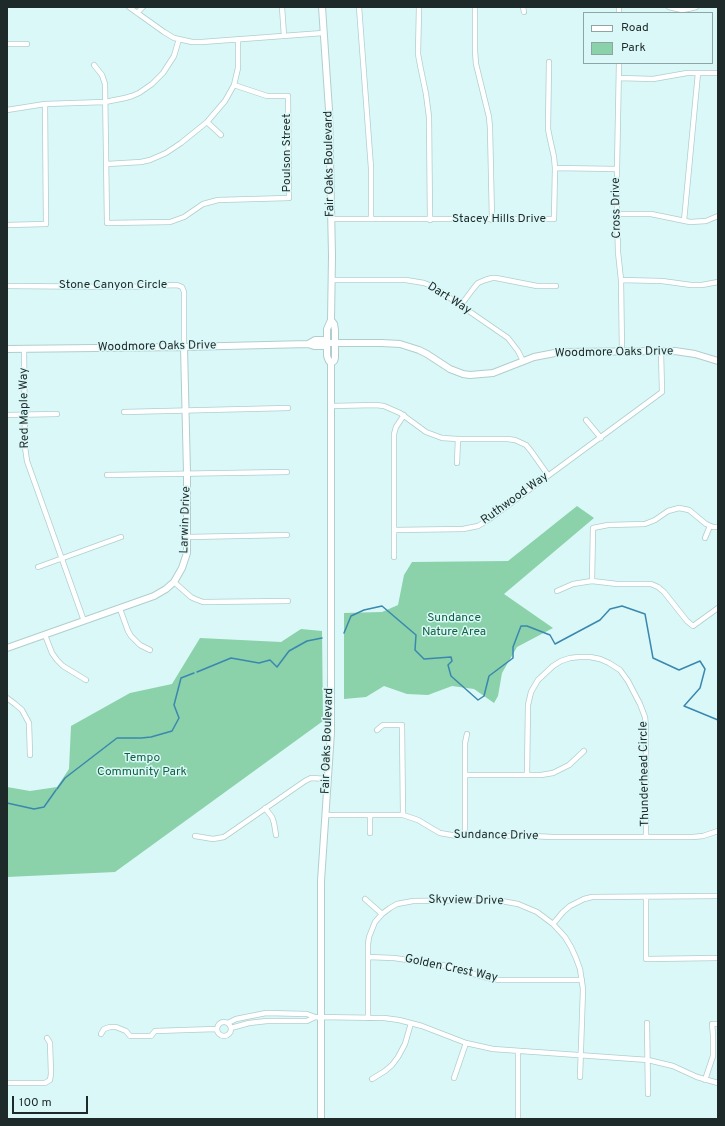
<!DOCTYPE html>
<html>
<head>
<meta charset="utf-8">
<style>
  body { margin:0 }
  #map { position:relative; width:725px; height:1126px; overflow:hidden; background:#daf8f8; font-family:Overpass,sans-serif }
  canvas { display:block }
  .frame { position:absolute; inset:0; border:8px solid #1e2929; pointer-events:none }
  .legend { position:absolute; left:583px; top:12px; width:130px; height:52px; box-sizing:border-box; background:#daf8f8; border:1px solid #8fa5a5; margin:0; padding:5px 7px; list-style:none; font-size:12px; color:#1e2929 }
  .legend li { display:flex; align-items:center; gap:8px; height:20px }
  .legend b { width:20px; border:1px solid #8fa5a5 }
  .scale { position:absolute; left:12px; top:1096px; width:76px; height:18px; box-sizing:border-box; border:2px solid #1e2929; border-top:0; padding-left:5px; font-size:12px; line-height:14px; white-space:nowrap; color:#1e2929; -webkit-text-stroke:3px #daf8f8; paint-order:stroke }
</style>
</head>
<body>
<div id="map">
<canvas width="725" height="1126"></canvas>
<div class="frame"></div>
<ul class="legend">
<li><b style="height:5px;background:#fff"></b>Road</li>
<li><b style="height:11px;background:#8bd1aa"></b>Park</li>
</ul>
<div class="scale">100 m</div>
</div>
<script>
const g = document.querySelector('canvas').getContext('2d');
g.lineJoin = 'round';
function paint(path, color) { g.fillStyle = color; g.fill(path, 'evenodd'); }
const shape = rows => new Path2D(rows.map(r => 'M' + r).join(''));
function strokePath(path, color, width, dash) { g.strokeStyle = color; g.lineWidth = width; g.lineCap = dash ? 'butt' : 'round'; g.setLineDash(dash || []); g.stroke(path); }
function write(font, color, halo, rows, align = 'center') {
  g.font = font + ' Overpass,sans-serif'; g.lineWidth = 3; g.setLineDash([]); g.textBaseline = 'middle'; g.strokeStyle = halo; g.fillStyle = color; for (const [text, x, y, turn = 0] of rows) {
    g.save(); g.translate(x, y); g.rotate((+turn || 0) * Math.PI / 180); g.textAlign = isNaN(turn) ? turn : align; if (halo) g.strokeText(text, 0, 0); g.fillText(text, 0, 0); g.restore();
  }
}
paint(shape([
  [577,506,594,518,504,594,553,628,517,647,502,673,498,696,494,703,474,689,452,686,428,695,407,694,384,686,366,697,344,699,344,613,382,612,398,605,404,575,412,562,508,561],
  [301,629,322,631,323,721,115,872,7,877,7,787,30,791,57,787,69,769,71,726,130,693,172,684,200,638,281,642]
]), '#8bd1aa');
strokePath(shape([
  [344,633,351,616,364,610,382,606,416,635,415,650,424,659,451,657,452,661,448,665,451,676,478,700,484,696,489,676,513,658,513,647,521,626,527,626,550,635,555,644,600,620,610,609,622,606,645,614,653,658,679,670,700,661,705,669,700,688,684,706,718,720],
  [197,672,231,658,259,663,270,660,277,667,289,651,307,641,322,638],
  [141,738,151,737,172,731,179,718,174,705,181,678,194,673],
  [57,789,65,778,117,738,140,738],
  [7,803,34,809,44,807,56,790]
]), '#3a88af', 1.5);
const street = shape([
  [129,7,164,32,174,38,192,42,202,42,323,33],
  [282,7,284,36],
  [359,7,371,168,371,219],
  [419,7,418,54,420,65,426,94,429,117,430,220],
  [475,7,475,51,476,64,489,117,490,128,492,220],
  [523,7,524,12],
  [669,7,682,10,688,9,696,7],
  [137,13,143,7],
  [619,13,619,7],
  [7,44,27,44],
  [619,63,617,169,617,214,618,252,621,280,622,352],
  [94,65,102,75,105,84,107,223,170,222,184,217,203,204,218,200,289,198,288,96,267,96,234,85],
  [619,78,653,79,687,73,718,73],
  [7,110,45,104,105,102,125,98,132,96,139,93,152,84,163,73,174,56,179,39],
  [207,122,221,135],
  [107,164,141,162,150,160,166,153,181,143,207,122,225,101,234,85,238,68,238,39],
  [555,168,617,169],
  [617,214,651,214,690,222,706,221,718,216],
  [331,219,554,219,555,168,554,157,550,139,548,129,549,62],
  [684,221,698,73],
  [7,225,46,224,45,104],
  [332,280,406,280,424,283,434,287,508,338,518,351,523,361],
  [621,280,662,281,691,285,702,285,718,282],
  [7,286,125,287,177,285,182,287,184,292,184,347],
  [461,305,473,289,478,283,485,280,492,278,496,278,537,286,556,286],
  [24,348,25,447,27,461,84,621],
  [331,406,376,405,384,406,400,413,426,432,442,438,458,439,507,439,515,440,526,445,531,451,548,475],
  [124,412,288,408],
  [7,415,57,414],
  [586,420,601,438],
  [457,463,458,439],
  [107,475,287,472],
  [394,530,463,529,478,526,488,520,662,392,661,351],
  [188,537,287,535],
  [705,538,710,526],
  [394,557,394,434,396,427,404,415],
  [38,567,121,537],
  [592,581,593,528,608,525,645,524,655,520,668,511,679,508,689,510,706,524,713,527,718,527],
  [174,582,191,597,195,599,203,602,288,601],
  [557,591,573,584,592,581,617,584,651,584,658,587,664,592,687,621,693,626,718,608],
  [120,609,128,631,131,636,140,645,150,650],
  [45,635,52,653,57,660,63,666,86,680],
  [7,698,15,704,22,710,29,723,30,755],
  [377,730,383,725,402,725,403,815],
  [465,775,541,775,553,773,569,765,584,751],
  [527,775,528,705,531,692,538,680,553,666,561,661,570,658,579,657,590,657,600,659,609,663,620,670,628,681,640,704,645,717,646,728,646,837],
  [265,808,272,817,274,823,276,835],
  [325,815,403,815,418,820,433,829,440,833,457,836,531,836,553,837,693,837,703,836,718,831],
  [370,815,370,833],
  [195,836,213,839,224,837,305,781,311,778,328,779],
  [465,836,465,743,467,734],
  [646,897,646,959,718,958],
  [365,899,382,914],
  [553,924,563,912,570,906,584,899,592,897,718,896],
  [368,957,394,958,442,965,488,978,499,980,582,980],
  [315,1017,384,1018,399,1020,422,1026,466,1043,493,1049,648,1060,673,1066,697,1077,718,1083],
  [368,1018,368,944,369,937,375,922,382,914,390,908,397,904,413,901,496,900,518,904,537,912,553,924,565,937,571,947,576,958,580,969,583,989,580,1077],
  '217 1029a7 7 0 1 1 14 0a7 7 0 1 1-14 0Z',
  [228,1023,236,1019,266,1013,307,1014,315,1017,307,1021,267,1021,249,1023,231,1028],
  [647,1023,648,1094],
  [101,1034,104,1029,110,1027,116,1027,126,1031,130,1036,151,1036,155,1031,216,1029],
  [454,1078,466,1043],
  [372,1079,385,1071,392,1065,398,1057,405,1044,411,1023],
  [705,1080,713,1056,713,1035,712,1024,718,1024],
  [7,1083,45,1083,50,1080,51,1074,50,1043,47,1038],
  [518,1119,518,1051]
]);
const secondary = shape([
  [331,320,334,324,335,330,335,358,334,361,331,363],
  [308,344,315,340,323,340,327,343,382,343,400,344,419,350,427,354,450,369,463,374,470,375,493,373,534,357,560,352,675,351,695,354,718,361],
  [7,349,184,347,308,344,314,346,323,346,327,343],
  [7,648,154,596,166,589,174,582,182,568,187,553,187,473,184,347],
  [321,1119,321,881,331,732,331,363,329,361,327,356,327,329,331,320,332,256,329,110,322,7]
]);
strokePath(street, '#b1cece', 6);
strokePath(secondary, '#b1cece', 8);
strokePath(street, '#fff', 4.5);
strokePath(secondary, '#fff', 6);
write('12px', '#1e2929', '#daf8f8', [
  ["Poulson Street",288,153,-90],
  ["Fair Oaks Boulevard",330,164,-91],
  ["Cross Drive",617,208,-91],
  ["Stacey Hills Drive",499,220],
  ["Stone Canyon Circle",113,286],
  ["Dart Way",449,299,32],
  ["Woodmore Oaks Drive",157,347,-1],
  ["Woodmore Oaks Drive",614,353,-1],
  ["Red Maple Way",25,408,-91],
  ["Ruthwood Way",515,499,-36],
  ["Larwin Drive",186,520,-88],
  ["Fair Oaks Boulevard",328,741,-88],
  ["Thunderhead Circle",645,774,-91],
  ["Sundance Drive",496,836,1],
  ["Skyview Drive",466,901,1],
  ["Golden Crest Way",451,969,12]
]);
write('12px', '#12623f', '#daf8f8', [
  ["Sundance",454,619],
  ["Nature Area",454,633],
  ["Tempo",142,759],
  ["Community Park",142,773]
]);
</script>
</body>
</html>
